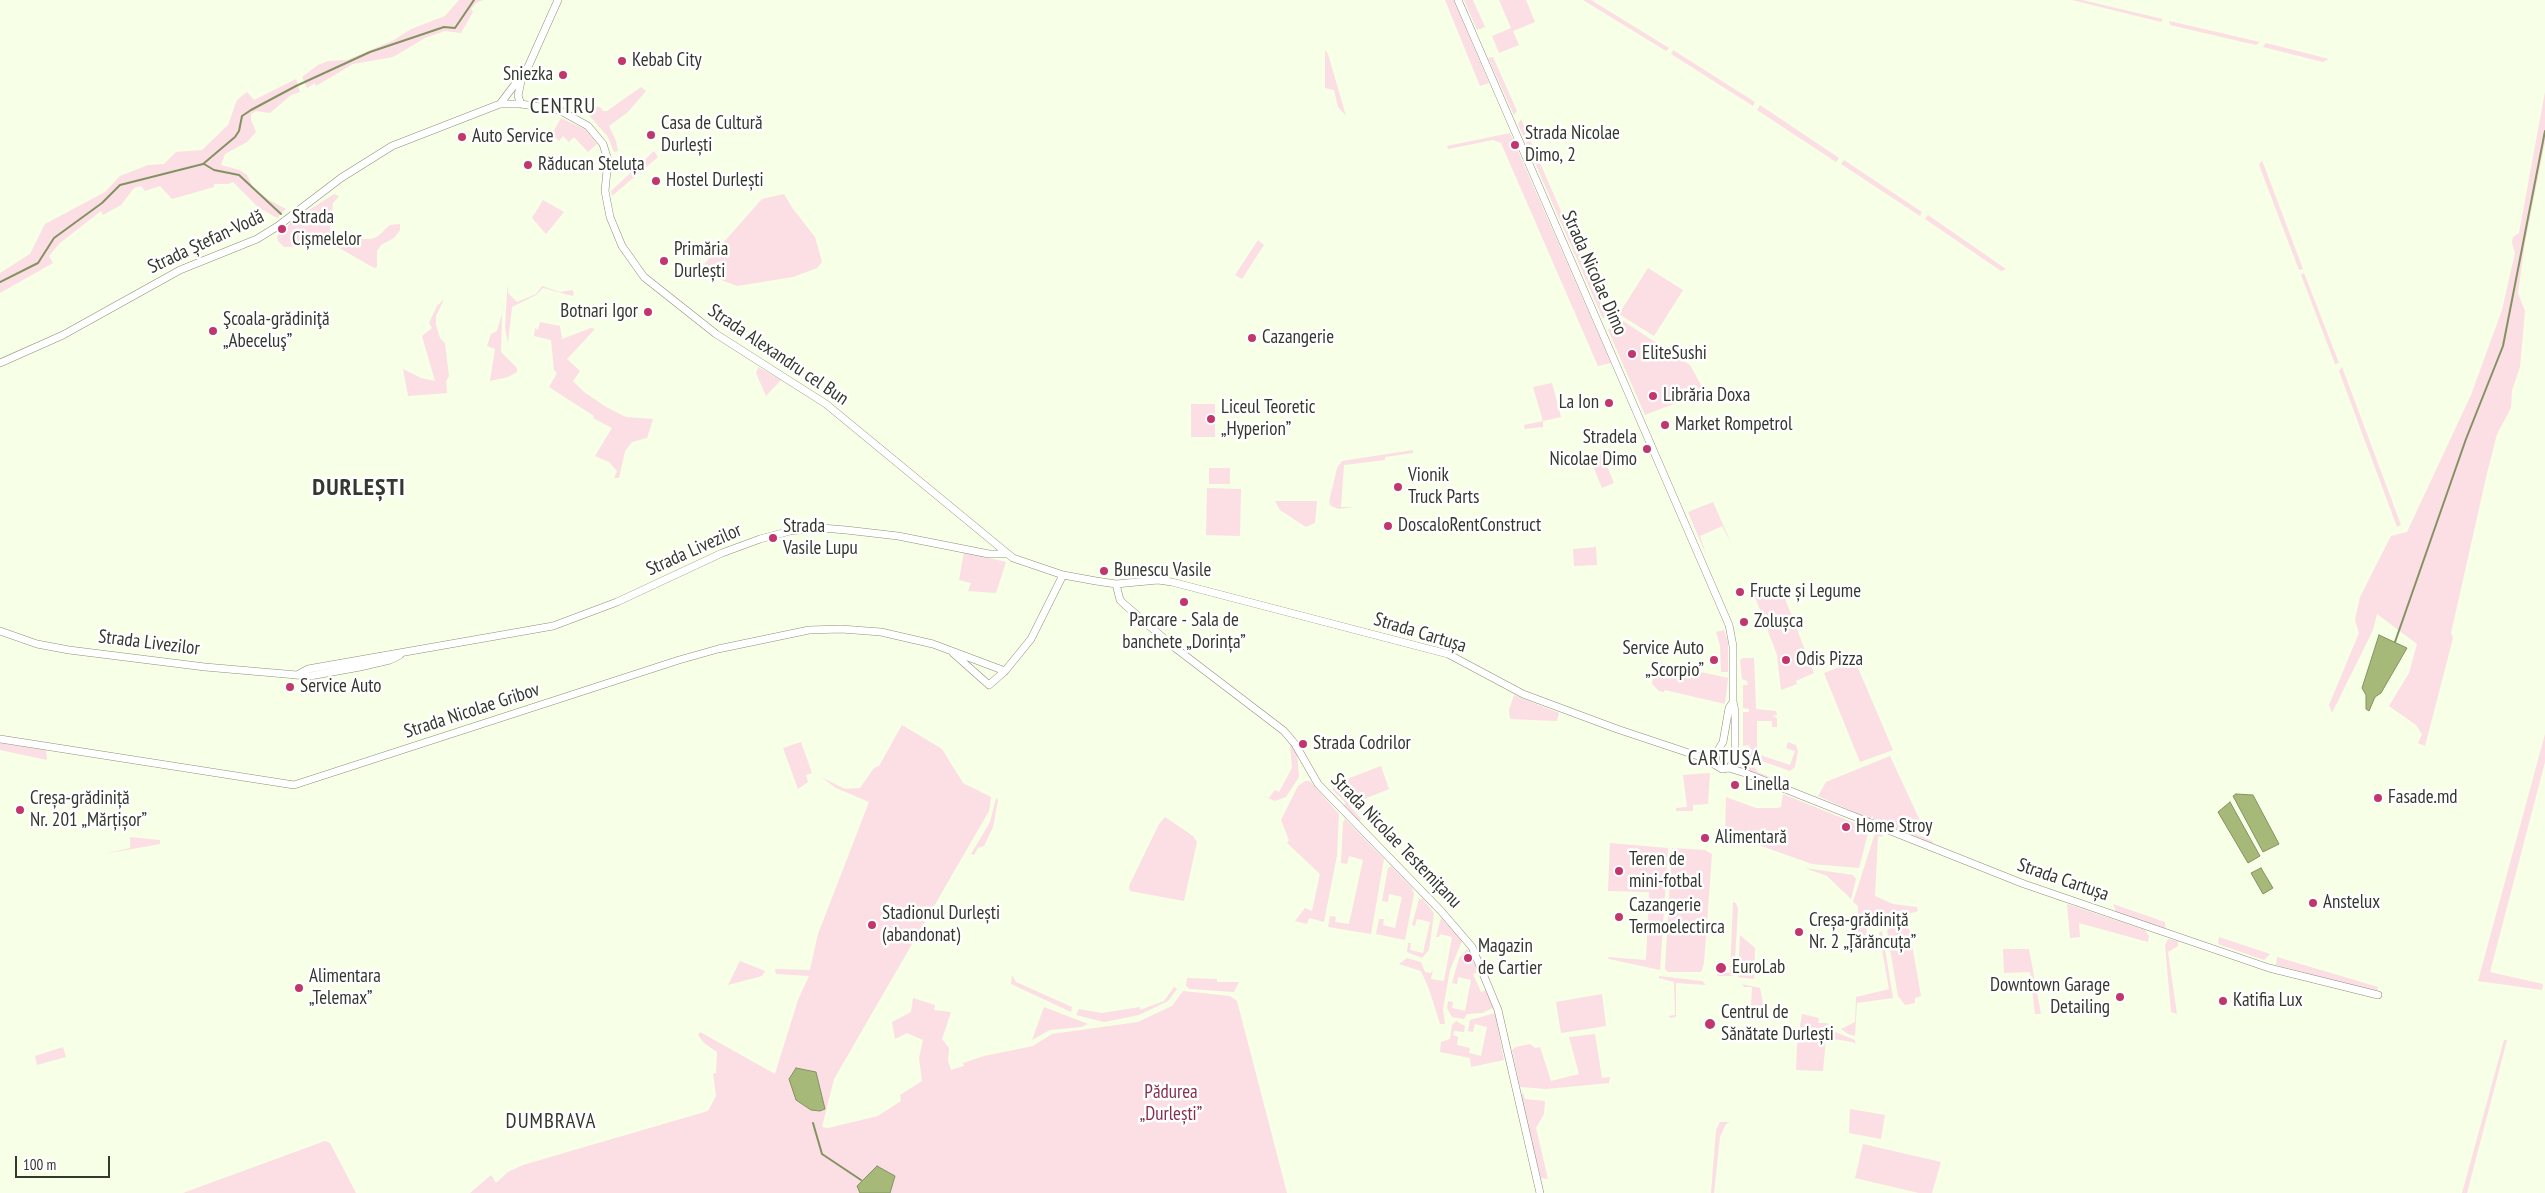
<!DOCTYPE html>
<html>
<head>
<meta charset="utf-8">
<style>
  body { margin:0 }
  #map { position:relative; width:2545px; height:1193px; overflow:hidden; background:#f7ffe7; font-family:"PT Sans Narrow",sans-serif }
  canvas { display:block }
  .scale { position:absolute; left:15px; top:1156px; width:95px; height:22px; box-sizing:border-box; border:2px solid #35382f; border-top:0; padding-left:6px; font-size:15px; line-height:18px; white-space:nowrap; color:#35382f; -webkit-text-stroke:4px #fff; paint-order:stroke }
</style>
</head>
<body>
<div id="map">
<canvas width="2545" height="1193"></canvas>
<div class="scale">100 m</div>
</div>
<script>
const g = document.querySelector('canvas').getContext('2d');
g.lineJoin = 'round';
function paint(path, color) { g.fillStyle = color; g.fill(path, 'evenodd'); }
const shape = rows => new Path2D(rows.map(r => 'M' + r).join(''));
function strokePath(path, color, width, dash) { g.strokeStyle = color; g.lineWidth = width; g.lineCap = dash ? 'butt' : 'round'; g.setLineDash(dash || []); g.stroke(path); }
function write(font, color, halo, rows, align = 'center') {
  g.font = font + ' "PT Sans Narrow",sans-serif'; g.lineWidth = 5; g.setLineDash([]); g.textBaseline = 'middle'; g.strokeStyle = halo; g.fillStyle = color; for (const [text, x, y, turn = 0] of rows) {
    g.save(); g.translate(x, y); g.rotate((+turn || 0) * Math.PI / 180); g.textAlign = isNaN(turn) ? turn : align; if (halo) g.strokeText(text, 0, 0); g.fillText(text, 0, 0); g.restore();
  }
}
paint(shape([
  [459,0,483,0,476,3,471,9,473,12,461,33,445,31,425,38,393,57,353,64,316,86,315,83,307,88,302,77,318,65,328,61,347,60,394,40,411,29,445,16],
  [1445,0,1454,0,1489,83,1480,86],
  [1464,0,1473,0,1485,27,1477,30],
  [1499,0,1526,0,1535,22,1513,31,1519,45,1499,53,1492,36,1511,28],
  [1583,0,1591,0,1669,48,1666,51],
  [2072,0,2082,0,2163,19,2161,22],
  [2169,21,2260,42,2256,45,2170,25],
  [2266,43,2329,59,2323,62,2263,47],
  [1325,50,1328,54,1346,116,1338,107,1334,90,1325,88],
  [1673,50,1755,102,1753,106,1671,54],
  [1493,57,1517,111,1514,115,1488,58],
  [296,79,300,92,291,95,270,113,256,111,251,114,251,120,256,132,247,142,225,154,221,165,240,170,247,175,253,187,269,200,286,209,277,218,258,207,233,182,229,184,214,184,214,187,172,199,160,186,145,191,141,186,134,188,121,205,103,215,101,211,60,243,49,256,53,263,0,293,0,273,30,254,45,224,105,192,120,176,148,165,164,164,176,152,202,150,228,125,237,100,247,92,254,100],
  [641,87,646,91,628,112,609,126,616,141,618,151,614,152,608,137,581,106,600,107,603,111,607,111],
  [2545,92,2545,142,2525,243,2518,293,2525,311,2520,367,2512,390,2511,408,2497,434,2487,473,2451,633,2453,638,2425,746,2418,743,2422,734,2416,725,2389,706,2409,673,2417,644,2377,614,2373,630,2332,713,2329,705,2359,633,2355,620,2360,597,2391,536,2407,532,2471,395,2502,310,2515,253,2512,243,2513,237,2519,233],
  [1760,105,1839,158,1836,162,1757,110],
  [561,118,586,130,597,144,588,152,574,137,569,142,563,136,559,141,552,134],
  [1521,119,1606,315,1603,319,1518,124],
  [1510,133,1611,363,1598,366,1501,143,1493,140,1448,149,1447,146],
  [654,151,658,157,612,196,611,191],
  [1844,160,1922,212,1920,216,1841,164],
  [2262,160,2303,269,2299,270,2259,165],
  [334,194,339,196,333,203,330,229,332,235,336,238,371,239,377,237,390,225,400,224,400,230,394,238,381,245,377,251,377,267,374,268,334,245,284,247,278,241,277,236,295,219],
  [784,194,793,209,815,237,822,262,817,268,793,277,737,286,698,271,762,199],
  [543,200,564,212,546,234,532,218],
  [1928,215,2006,269,2001,271,1925,219],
  [1258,240,1264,245,1242,279,1235,275],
  [1648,268,1683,290,1654,336,1619,314],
  [2304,273,2339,363,2335,364,2301,275],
  [509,284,508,293,517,302,536,294,542,286,560,292,572,290,574,292,573,296,543,288,536,295,512,307,508,343,505,328,507,291],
  [444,299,436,316,436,325,440,338,445,343,449,376,446,381,447,393,408,396,403,369,421,378,435,381,422,336,432,328,429,323,437,306],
  [502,314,501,352,517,368,517,372,508,377,490,381,495,349,487,346,491,334,497,331],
  [1617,317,1690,365,1705,392,1645,415,1608,330],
  [540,322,560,326,562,339,591,328,595,329,567,359,580,371,573,381,584,392,606,407,626,417,653,419,647,438,632,442,625,451,619,478,614,478,617,471,609,462,595,456,612,428,593,418,594,416,549,387,557,373,554,370,551,340,534,336,535,328,538,330],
  [758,367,781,380,766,396,756,373],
  [2342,367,2401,525,2397,527,2339,371],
  [1552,383,1561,417,1543,421,1543,427,1525,429,1524,425,1543,421,1533,387],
  [1191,404,1215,404,1215,437,1191,437],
  [1413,450,1413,453,1385,457,1385,460,1344,465,1341,507,1354,507,1338,509,1331,506,1329,502,1337,468,1342,461],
  [1602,454,1614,483,1602,488,1590,459],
  [1209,468,1230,468,1230,484,1209,484],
  [1207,488,1241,489,1240,536,1206,535],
  [1275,501,1317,501,1315,523,1306,527,1280,510],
  [1713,502,1732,545,1722,526,1707,533,1700,536,1707,557,1688,512],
  [1596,547,1597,565,1574,566,1573,549],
  [964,552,1006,562,996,593,968,591,971,583,959,580],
  [1774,586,1780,586,1814,673,1796,681,1797,684,1781,690,1777,655,1754,594],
  [1724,630,1728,642,1728,672,1721,672,1720,645,1716,632],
  [1743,658,1754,658,1756,709,1776,711,1777,715,1772,716,1777,718,1777,727,1772,727,1772,721,1757,721,1757,754,1790,765,1795,751,1786,748,1788,742,1796,745,1798,751,1795,767,1790,771,1753,758,1755,768,1758,772,1786,784,1747,770,1745,766,1744,750,1750,749,1749,745,1743,746,1743,712,1749,712,1749,709,1743,708,1743,685,1748,685,1747,681,1742,679,1740,660],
  [1855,661,1893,750,1860,762,1824,673],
  [1655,662,1728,678,1725,704,1665,690,1664,692,1659,691,1652,684],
  [1514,695,1559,713,1557,721,1510,719,1509,710],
  [902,725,942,749,963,783,991,797,989,811,834,1079,822,1127,828,1128,878,1116,901,1101,900,1095,922,1081,919,1058,923,1040,907,1033,895,1039,892,1022,911,1012,913,998,935,1005,934,1010,951,1012,942,1039,949,1048,948,1061,951,1070,964,1066,963,1063,984,1056,1033,1046,1052,1034,1138,1022,1172,1006,1183,991,1230,996,1237,1001,1287,1193,470,1193,491,1175,496,1183,508,1172,523,1165,708,1111,716,1096,713,1074,716,1073,717,1052,704,1043,698,1035,700,1032,775,1074,798,1000,809,976,776,974,775,969,810,970,818,934,869,802,836,788,821,777,845,789,860,788,874,768,879,766],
  [1275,726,1292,744,1297,753,1299,777,1286,797,1275,801,1263,796,1269,798,1275,790,1279,792,1292,768,1290,745],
  [2545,734,2545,762,2490,972,2543,984,2542,990,2478,981],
  [801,742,812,773,806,775,808,782,798,789,783,748],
  [0,743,46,750,47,760,0,750],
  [1890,756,1923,827,1912,832,1934,842,1929,844,1873,820,1873,815,1870,819,1818,796,1826,782],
  [1381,766,1389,789,1349,805,1361,819,1359,822,1343,806,1346,803,1333,790,1334,784],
  [1710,773,1708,804,1693,805,1693,811,1676,811,1676,808,1687,807,1683,775],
  [1305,781,1310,781,1339,814,1337,855,1324,922,1309,918,1307,924,1295,921,1305,908,1312,911,1320,874,1287,843,1289,840,1281,820,1298,786],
  [1783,794,1862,826,1862,822,1866,825,1868,833,1859,868,1812,864,1725,833,1726,797,1756,808,1777,808,1781,807],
  [996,798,998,800,993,827,984,846,978,848,974,855,971,854,990,822],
  [1165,817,1193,836,1197,842,1184,901,1130,891,1129,886,1159,824],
  [1345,819,1384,859,1371,934,1328,927,1330,916,1336,917,1335,922,1349,924,1363,860,1349,856,1347,864,1341,863,1343,822],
  [1876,830,1882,832,1883,837,1878,836,1875,896,1893,904,1917,907,1918,911,1887,921,1867,913,1864,915,1863,927,1866,927,1867,934,1863,940,1857,941,1858,906,1853,902],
  [130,837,160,840,160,844,104,854,130,848],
  [1610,843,1668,848,1660,970,1609,959,1607,957,1646,960,1649,892,1608,891],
  [1672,848,1705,850,1712,854,1704,963,1701,972,1668,972,1665,969],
  [1391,866,1412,888,1414,894,1405,940,1376,934,1379,919,1384,919,1383,925,1395,928,1402,897,1389,894,1388,902,1382,901,1388,868],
  [1805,868,1853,875,1856,879,1851,899,1827,876],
  [1419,899,1423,899,1434,913,1429,950,1422,958,1407,952,1408,943,1411,943,1410,950,1423,953,1430,922,1417,919,1415,926,1412,925],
  [1733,902,1736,903,1738,909,1734,976,1717,976,1718,972,1730,973],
  [2067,904,2145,930,2149,936,2148,942,2079,923,2080,937,2070,938],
  [2113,904,2165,922,2166,930,2117,914],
  [1441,918,1462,941,1450,970,1443,1009,1445,1024,1440,1024,1429,989,1421,971,1399,964,1407,958,1421,962,1425,972,1431,973,1433,969,1431,979,1444,981,1452,937,1440,934,1439,937,1436,937],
  [1908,922,1921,996,1915,998,1915,1003,1905,1005,1898,996,1887,931,1891,925],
  [1882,931,1893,998,1857,1003,1855,1036,1848,1034,1841,1029,1855,1022,1856,997,1889,989,1879,933],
  [1740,935,1755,948,1754,979,1738,977],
  [2219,937,2270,954,2264,960,2218,944],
  [2168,939,2178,941,2178,946,2168,952,2177,1014,2171,1012,2165,945],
  [1467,949,1478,972,1473,974,1481,992,1486,990,1493,1008,1482,1013,1467,1014,1464,1019,1452,1017,1447,1008,1448,1001,1453,1002,1452,1008,1465,1011,1471,980,1458,977,1457,984,1452,983,1459,958],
  [2003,949,2029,949,2041,1014,2035,1014,2030,972,2004,973],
  [2277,957,2378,987,2377,992,2276,965],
  [740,961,765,971,762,976,728,985],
  [1012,975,1016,982,1072,1007,1071,1012,1011,984],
  [1659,976,1702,981,1706,985,1676,983,1676,1017,1671,1018,1668,1016,1675,1015,1674,982,1659,978],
  [1187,978,1217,979,1217,982,1239,982,1234,992,1190,989,1186,986],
  [1742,984,1760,988,1764,1008,1751,1008,1752,987,1744,987],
  [1174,987,1177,989,1168,1001,1139,1015,1104,1022,1076,1015,1079,1009,1102,1013,1140,1007,1140,1010,1164,1001],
  [1602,994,1606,1026,1561,1033,1556,1002],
  [1044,1007,1088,1024,1081,1027,1050,1030,1032,1040],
  [1495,1013,1504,1060,1471,1067,1470,1058,1440,1052,1441,1042,1450,1039,1452,1025,1456,1021,1465,1026,1464,1032,1454,1031,1453,1035,1458,1037,1457,1045,1470,1048,1469,1053,1481,1056,1487,1027,1475,1024,1473,1032,1468,1031,1470,1020],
  [1802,1014,1819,1018,1818,1023,1827,1023,1835,1032,1855,1040,1856,1046,1855,1043,1847,1041,1826,1038,1823,1071,1796,1070,1797,1045],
  [1595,1034,1602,1078,1610,1077,1609,1083,1546,1089,1520,1087,1512,1050,1516,1047,1530,1044,1535,1048,1540,1047,1551,1081,1579,1074,1569,1037],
  [2504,1040,2507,1040,2467,1193,2462,1193],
  [63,1047,66,1057,37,1065,35,1056],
  [1523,1093,1525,1099,1545,1101,1544,1114,1536,1128,1548,1179,1541,1178,1522,1108,1521,1097],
  [1850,1109,1885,1115,1881,1139,1849,1133],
  [1720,1122,1730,1122,1726,1124,1720,1137,1714,1193,1711,1193,1716,1130],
  [325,1141,330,1143,356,1193,183,1193],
  [1863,1144,1941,1162,1932,1193,1919,1193,1855,1178]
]), '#fcdee5');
const water = shape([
  [2379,635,2407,648,2381,693,2375,697,2369,711,2366,709,2366,695,2362,688,2379,635],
  [2236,794,2253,795,2279,844,2263,852,2233,796,2236,794],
  [2230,802,2260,856,2248,863,2218,812,2230,802],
  [2261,868,2273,888,2263,894,2251,873,2261,868],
  [796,1068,816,1072,825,1109,820,1111,811,1110,796,1100,789,1079,796,1068],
  [877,1166,895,1176,890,1193,860,1193,857,1186,877,1166]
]);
paint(water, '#a6b978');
strokePath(water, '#849262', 1);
strokePath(shape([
  [204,164,214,170,239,175,281,214],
  [291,223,293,224],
  [0,282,38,263,54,238,102,203,120,185,203,164,235,137,239,131,242,116,251,110,296,86,370,52,444,27,455,28,474,0],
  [2395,642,2466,439,2503,346,2545,131],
  [813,1123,822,1154,861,1180]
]), '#849262', 2);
const tertiary = shape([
  [1458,0,1729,625,1733,646,1733,702,1735,711,1735,760,1729,768],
  [500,104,528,67,558,0],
  [521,104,518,96,521,81],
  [0,363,63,335,180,270,257,239,278,226,341,178,392,146,500,104,521,104,559,110,588,126,603,144,608,160,605,191,610,217,622,246,644,277,716,334,826,404,1013,558,1063,575,1096,581,1116,584,1158,580,1172,582,1448,654,1523,694,1617,729,1704,758,1722,769,1729,768,1745,773,2024,884,2269,968,2378,995],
  [1116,584,1120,600,1124,604,1174,647,1284,731,1295,744,1318,784,1441,911,1472,947,1498,1010,1540,1193],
  [0,631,37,644,69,650,205,667,297,675,310,676,360,667,390,660,400,655],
  [953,653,989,685,1005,671,1031,639,1063,575],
  [297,675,308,669,553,626,617,602,722,553,760,539,790,531,822,528,846,530,898,536,989,554,1006,554],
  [0,739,294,785,679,660,718,649,809,630,841,629,881,632,933,644,1005,671],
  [1717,765,1715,755,1723,742,1729,708,1733,702]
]);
strokePath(tertiary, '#8b917c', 8);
strokePath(tertiary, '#fff', 7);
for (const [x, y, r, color] of [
  [622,61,5,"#c1366c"],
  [563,75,5,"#c1366c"],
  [651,135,5,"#c1366c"],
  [462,137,5,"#c1366c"],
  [1515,145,5,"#c1366c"],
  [528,165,5,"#c1366c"],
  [656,181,5,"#c1366c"],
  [282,229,5,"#c1366c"],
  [664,261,5,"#c1366c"],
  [648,312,5,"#c1366c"],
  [213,331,5,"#c1366c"],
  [1252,338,5,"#c1366c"],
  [1632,354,5,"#c1366c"],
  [1653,396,5,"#c1366c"],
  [1609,403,5,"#c1366c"],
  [1211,419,5,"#c1366c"],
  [1665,425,5,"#c1366c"],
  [1647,449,5,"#c1366c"],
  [1398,487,5,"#c1366c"],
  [1388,526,5,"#c1366c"],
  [773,538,5,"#c1366c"],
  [1104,571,5,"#c1366c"],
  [1740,592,5,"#c1366c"],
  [1184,602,5,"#c1366c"],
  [1744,622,5,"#c1366c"],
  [1714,660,5,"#c1366c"],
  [1786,660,5,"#c1366c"],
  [290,687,5,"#c1366c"],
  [1303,744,5,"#c1366c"],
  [1735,785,5,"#c1366c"],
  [2378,798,5,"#c1366c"],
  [20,810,5,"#c1366c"],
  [1846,827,5,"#c1366c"],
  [1705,838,5,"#c1366c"],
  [1619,871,5,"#c1366c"],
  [2313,903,5,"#c1366c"],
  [1619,917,5,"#c1366c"],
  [872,925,5,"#c1366c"],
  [1799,932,5,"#c1366c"],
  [1468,958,5,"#c1366c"],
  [1721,968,6,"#c1366c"],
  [299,988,5,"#c1366c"],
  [2120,997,5,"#c1366c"],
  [2223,1001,5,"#c1366c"],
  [1710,1024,6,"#c1366c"]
]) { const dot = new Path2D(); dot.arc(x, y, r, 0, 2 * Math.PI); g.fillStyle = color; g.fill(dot); strokePath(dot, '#fff', 2); }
write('19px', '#35382f', '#fff', [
  ["Kebab City",632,61],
  ["Sniezka",553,75,"right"],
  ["Casa de Cultură",661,124],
  ["Durlești",661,146],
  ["Strada Nicolae",1525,134],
  ["Dimo, 2",1525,156],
  ["Auto Service",472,137],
  ["Răducan Steluța",538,165],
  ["Hostel Durlești",666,181],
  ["Strada",292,218],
  ["Cișmelelor",292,240],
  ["Primăria",674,250],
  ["Durlești",674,272],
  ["Botnari Igor",638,312,"right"],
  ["Şcoala-grădiniţă",223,320],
  ["„Abeceluş”",223,342],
  ["Cazangerie",1262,338],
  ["EliteSushi",1642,354],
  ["Librăria Doxa",1663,396],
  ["La Ion",1599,403,"right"],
  ["Liceul Teoretic",1221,408],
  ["„Hyperion”",1221,430],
  ["Market Rompetrol",1675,425],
  ["Stradela",1637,438,"right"],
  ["Nicolae Dimo",1637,460,"right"],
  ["Vionik",1408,476],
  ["Truck Parts",1408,498],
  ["DoscaloRentConstruct",1398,526],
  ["Strada",783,527],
  ["Vasile Lupu",783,549],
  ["Bunescu Vasile",1114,571],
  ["Fructe și Legume",1750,592],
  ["Parcare - Sala de",1184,621,"center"],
  ["banchete „Dorința”",1184,643,"center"],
  ["Zolușca",1754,622],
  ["Service Auto",1704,649,"right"],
  ["„Scorpio”",1704,671,"right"],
  ["Odis Pizza",1796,660],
  ["Service Auto",300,687],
  ["Strada Codrilor",1313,744],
  ["Linella",1745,785],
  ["Fasade.md",2388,798],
  ["Creșa-grădiniță",30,799],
  ["Nr. 201 „Mărțișor”",30,821],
  ["Home Stroy",1856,827],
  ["Alimentară",1715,838],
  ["Teren de",1629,860],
  ["mini-fotbal",1629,882],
  ["Anstelux",2323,903],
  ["Cazangerie",1629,906],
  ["Termoelectirca",1629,928],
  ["Stadionul Durlești",882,914],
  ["(abandonat)",882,936],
  ["Creșa-grădiniță",1809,921],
  ["Nr. 2 „Țărăncuța”",1809,943],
  ["Magazin",1478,947],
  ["de Cartier",1478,969],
  ["EuroLab",1732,968],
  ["Alimentara",309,977],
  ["„Telemax”",309,999],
  ["Downtown Garage",2110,986,"right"],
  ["Detailing",2110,1008,"right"],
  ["Katifia Lux",2233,1001],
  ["Centrul de",1721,1013],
  ["Sănătate Durlești",1721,1035]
], 'left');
write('19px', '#35382f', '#fff', [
  ["Strada Ștefan-Vodă",206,242,-25],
  ["Strada Nicolae Dimo",1594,273,66],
  ["Strada Alexandru cel Bun",778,355,34],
  ["Strada Livezilor",694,550,-24],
  ["Strada Cartușa",1420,633,17],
  ["Strada Livezilor",149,643,7],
  ["Strada Nicolae Gribov",472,711,-18],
  ["Strada Nicolae Testemițanu",1396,841,46],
  ["Strada Cartușa",2063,880,19]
]);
write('19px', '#85304e', '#fff', [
  ["Pădurea",1171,1093],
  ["„Durlești”",1171,1115]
]);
g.letterSpacing = '1px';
write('21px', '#35382f', '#fff', [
  ["CENTRU",563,107],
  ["CARTUȘA",1725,759],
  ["DUMBRAVA",551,1122]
]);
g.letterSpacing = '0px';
g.letterSpacing = '1px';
write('bold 24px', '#35382f', '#fff', [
  ["DURLEȘTI",359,488]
]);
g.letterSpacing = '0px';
</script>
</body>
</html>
